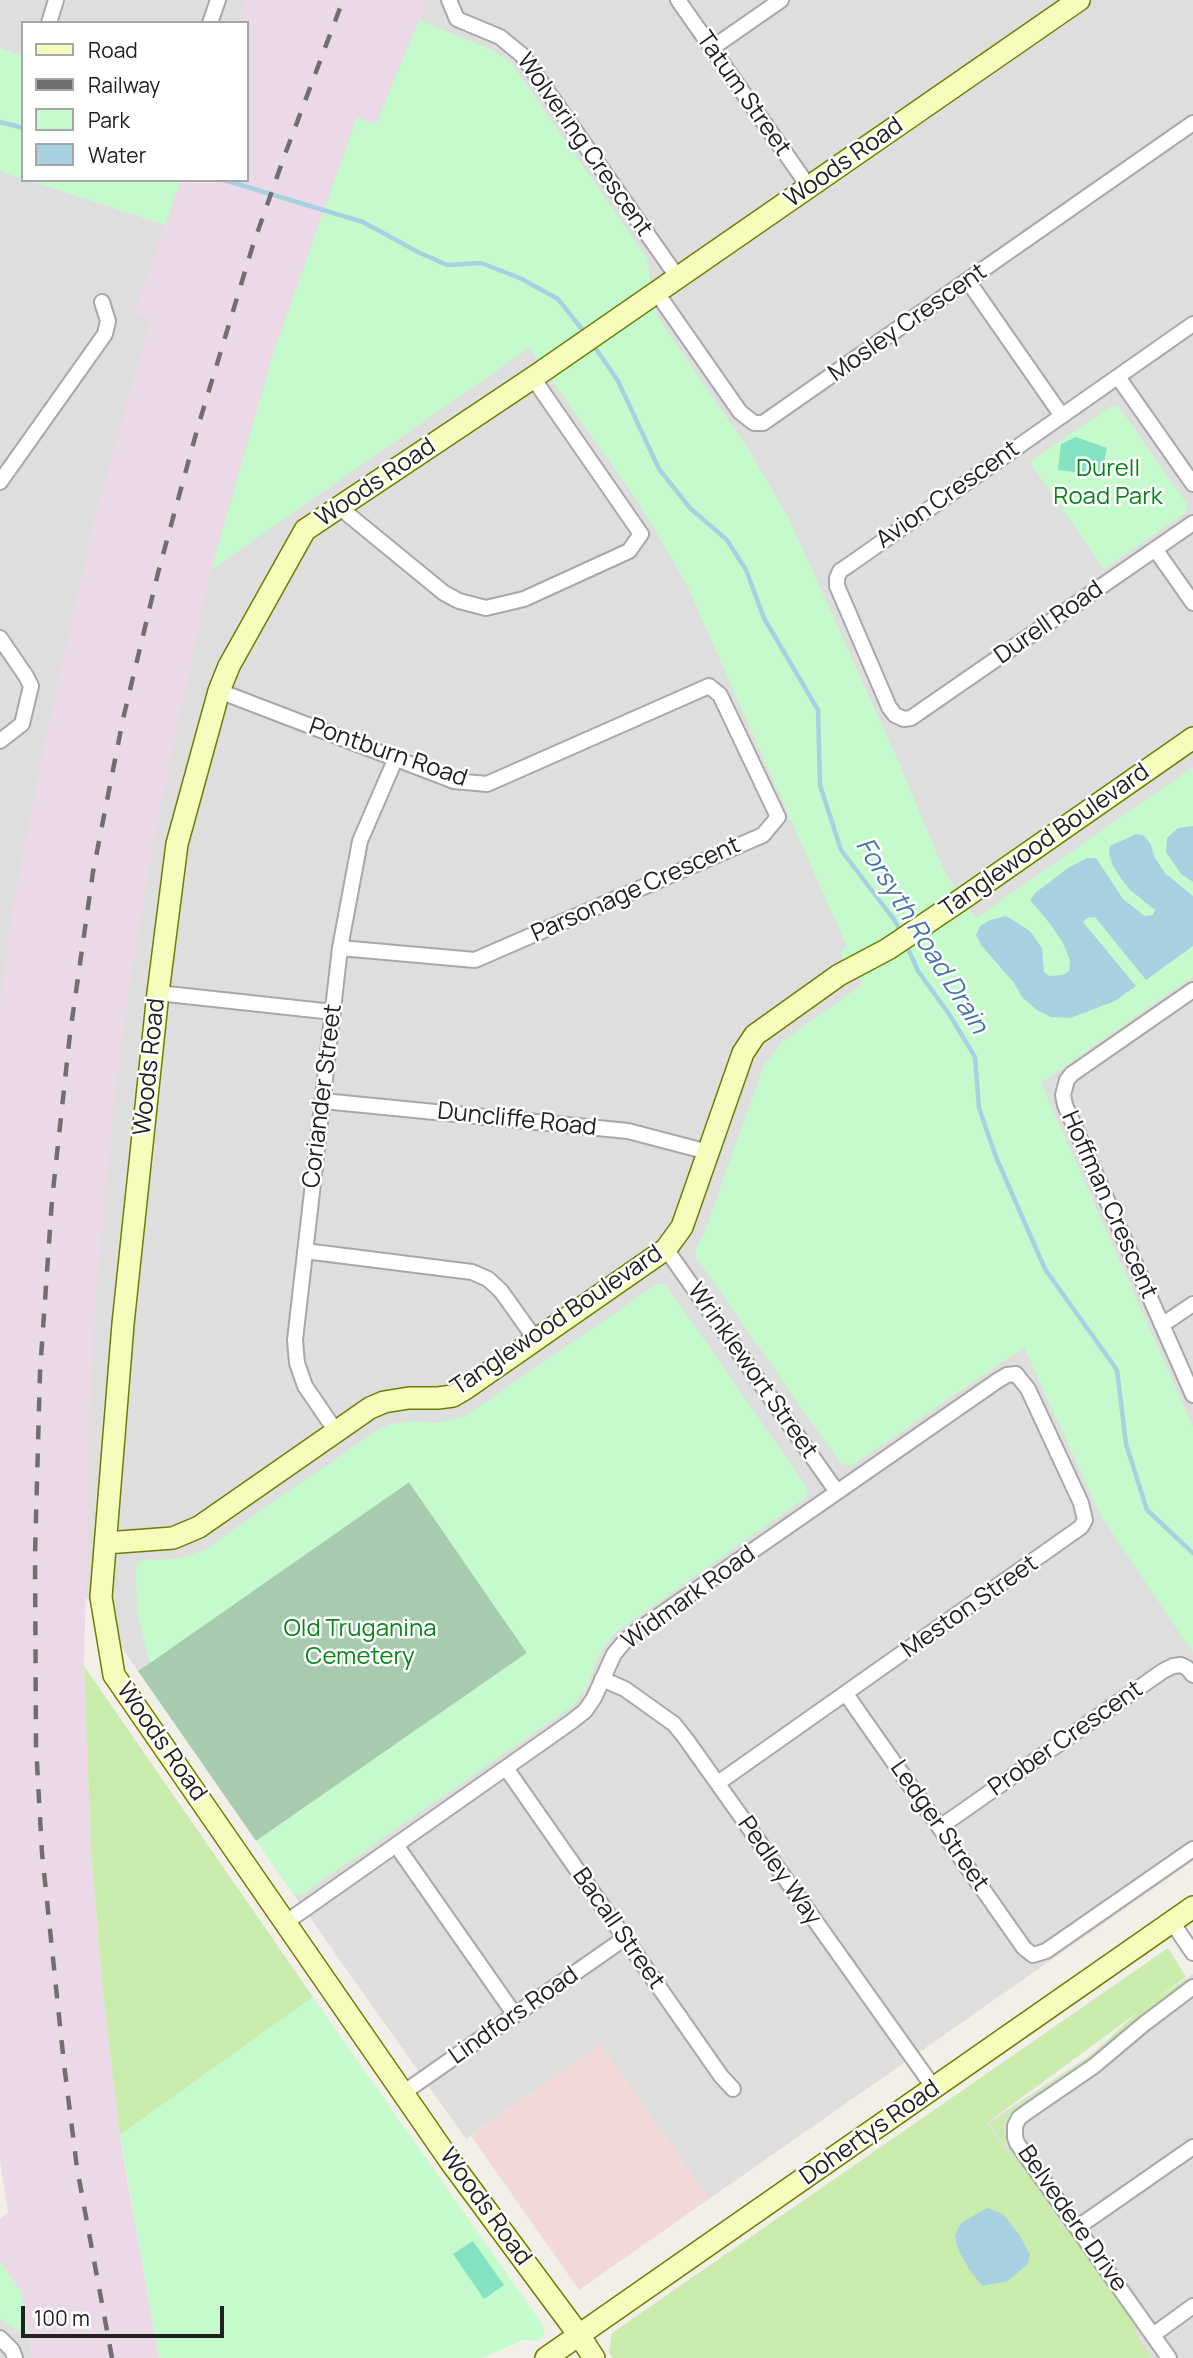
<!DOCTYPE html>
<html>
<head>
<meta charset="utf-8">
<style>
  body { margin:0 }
  #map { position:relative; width:1193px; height:2358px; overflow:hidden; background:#f2efe8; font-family:Manrope,sans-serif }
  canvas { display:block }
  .legend { position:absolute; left:21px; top:21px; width:228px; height:161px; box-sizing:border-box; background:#fff; border:2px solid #a6a6a6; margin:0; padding:9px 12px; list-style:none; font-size:21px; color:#212121 }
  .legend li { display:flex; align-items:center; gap:14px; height:35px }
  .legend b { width:35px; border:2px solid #a6a6a6 }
  .scale { position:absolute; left:21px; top:2306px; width:203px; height:32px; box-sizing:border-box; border:4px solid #212121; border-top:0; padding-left:9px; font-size:21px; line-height:24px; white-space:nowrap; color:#212121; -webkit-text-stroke:5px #fff; paint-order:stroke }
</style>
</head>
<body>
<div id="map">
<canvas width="1193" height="2358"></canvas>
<ul class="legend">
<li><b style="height:9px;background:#f6fcbc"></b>Road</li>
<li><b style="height:9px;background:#6f6f6f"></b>Railway</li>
<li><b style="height:19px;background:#c5fbcc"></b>Park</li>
<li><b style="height:19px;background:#a7d1e0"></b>Water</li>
</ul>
<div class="scale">100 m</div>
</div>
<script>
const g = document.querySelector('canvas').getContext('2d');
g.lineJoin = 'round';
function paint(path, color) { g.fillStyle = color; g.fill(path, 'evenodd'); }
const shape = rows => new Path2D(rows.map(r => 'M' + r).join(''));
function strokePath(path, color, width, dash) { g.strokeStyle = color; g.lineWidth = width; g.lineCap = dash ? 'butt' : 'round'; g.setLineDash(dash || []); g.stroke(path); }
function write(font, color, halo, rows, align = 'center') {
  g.font = font + ' Manrope,sans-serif'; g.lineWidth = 5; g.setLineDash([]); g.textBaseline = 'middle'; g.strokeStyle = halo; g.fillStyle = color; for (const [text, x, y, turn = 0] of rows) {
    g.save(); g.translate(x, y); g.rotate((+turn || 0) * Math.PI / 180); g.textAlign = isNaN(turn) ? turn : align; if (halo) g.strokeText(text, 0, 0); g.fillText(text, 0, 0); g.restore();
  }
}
paint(shape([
  [0,0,1193,0,1193,1861,709,2199,600,2045,466,2139,256,1841,527,1653,409,1482,138,1671,0,1474],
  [23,23,247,23,247,180,23,180],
  [1193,1974,1193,2358,1152,2358,987,2123,1091,2055,1142,2009],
  [0,2262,21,2292,33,2358,0,2358]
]), '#dfdede');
paint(shape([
  [600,2044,709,2199,579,2290,471,2136]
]), '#f2d9d7');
paint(shape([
  [246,0,427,0,376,124,357,117,274,351,211,570,160,808,134,956,115,1093,95,1307,90,1404,84,1666,91,1849,103,1992,122,2150,159,2358,33,2358,21,2292,0,2262,0,2219,8,2213,0,2159,0,1006,13,905,47,732,97,509,151,319,130,313,139,301,181,180,247,180,247,23,237,23]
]), '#ebd9e7');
paint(shape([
  [84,1666,313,1997,120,2135,103,1992,91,1849],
  [1168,1948,1186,1977,1146,2006,1186,1979,1187,1981,1184,1985,1144,2012,1098,2053,1007,2118,1003,2131,1009,2142,1005,2145,990,2124,1094,2053,1138,2012,987,2123,1022,2172,1007,2149,1012,2145,1063,2219,1057,2223,1061,2228,1067,2225,1140,2328,1134,2332,1152,2358,613,2358,609,2352,612,2333]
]), '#c9ecad');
paint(shape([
  [409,1482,527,1653,256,1841,138,1671]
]), '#a8cbaf');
paint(shape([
  [419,20,494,51,512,64,647,258,656,315,751,453,789,519,899,763,945,873,976,918,1193,767,1193,976,1041,1083,1193,1427,1193,1653,1101,1516,1024,1347,851,1466,841,1464,696,1257,696,1248,703,1236,764,1065,782,1042,863,984,840,953,847,947,687,585,641,506,529,348,211,570,274,351,357,117,376,124],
  [0,48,23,56,23,179,0,171],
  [28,180,181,180,165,225],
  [1111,406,1119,407,1187,504,1185,513,1104,569,1030,462],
  [657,1284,666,1285,808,1489,806,1497,615,1633,598,1656,586,1689,571,1707,301,1895,293,1893,256,1841,527,1653,409,1482,150,1663,137,1614,136,1567,143,1560,177,1559,204,1550,376,1431,390,1424,413,1421,437,1423,465,1416],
  [313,1997,545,2328,543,2337,537,2341,524,2340,481,2358,159,2358,120,2135],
  [0,2262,21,2292,29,2338,0,2318]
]), '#c5fbcc');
paint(shape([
  [1076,437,1107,448,1101,475,1058,470,1061,444],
  [473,2241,504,2285,484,2299,453,2254]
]), '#84e2c2');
paint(shape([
  [1193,826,1193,882,1181,874,1166,852,1167,838,1178,828],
  [1136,834,1143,835,1150,843,1155,858,1165,873,1193,896,1193,946,1146,980,1095,917,1087,918,1083,922,1136,986,1115,1001,1070,1018,1051,1017,1037,1010,1022,997,1014,983,981,945,976,935,980,926,990,920,1006,916,1030,931,1042,948,1044,972,1049,976,1063,975,1069,971,1070,960,1063,943,1051,925,1030,900,1035,893,1068,868,1087,858,1096,858,1123,899,1145,916,1153,915,1155,910,1129,889,1120,877,1113,866,1109,854,1110,846],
  [987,2208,1003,2214,1018,2233,1030,2254,1028,2264,1008,2281,982,2286,969,2269,958,2249,955,2235,961,2223]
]), '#a7d1e0');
strokePath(shape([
  [0,122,23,128],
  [224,180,363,222,418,252,447,265,481,263,520,278,558,299,585,333],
  [592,343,618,381,659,469,690,508,727,540,746,570,764,618,818,710,820,785,841,850,895,921,901,933],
  [906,944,918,971,949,1014,975,1057,979,1108,996,1157,1045,1269,1117,1370,1126,1444,1147,1510,1193,1553]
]), '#a7d1e0', 4.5);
const street = shape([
  [449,0,457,19,500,37,522,55,678,278],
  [678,0,809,187],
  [49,23,56,0],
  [210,23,218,0],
  [712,48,781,0],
  [968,281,1062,416],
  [657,293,740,412,754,423,763,423,1193,123],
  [1193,324,849,565,840,571,837,578,837,586,889,707,895,715,904,719,911,718,1193,523],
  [1118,377,1193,484],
  [0,482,105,334,108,321,102,302],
  [339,507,444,593,459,601,486,608,524,599,629,551,641,534,533,378],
  [1155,549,1193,603],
  [0,638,26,676,31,686,22,724,0,741],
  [219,691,454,781,487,784,709,686,720,695,778,817,763,835,475,960,340,948],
  [1193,990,1072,1074,1067,1080,1063,1095,1065,1105,1193,1395],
  [158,993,333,1012],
  [323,1101,628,1131,708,1152],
  [666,1249,837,1492],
  [305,1251,472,1272,488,1279,501,1291,536,1340],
  [1162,1325,1193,1304],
  [335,1430,305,1386,297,1363,295,1340,340,948,360,841,395,760],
  [602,1679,625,1689,674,1724,686,1739,934,2088],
  [846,1694,1024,1948,1033,1955,1046,1951,1193,1849],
  [506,1768,721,2076,733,2089],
  [940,1827,1163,1671,1173,1666,1181,1665,1187,1668,1193,1675],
  [396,1845,515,2015],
  [1172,1922,1193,1953],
  [285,1923,571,1722,585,1711,594,1698,614,1654,625,1641,637,1631,997,1381,1007,1375,1016,1374,1028,1389,1081,1503,1085,1520,1081,1527,718,1783],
  [403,2093,625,1938],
  [1078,2227,1193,2147],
  [1153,2335,1193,2306],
  [0,2338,12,2350,15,2358],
  [1169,2358,1017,2143,1015,2137,1015,2126,1019,2118,1027,2112,1094,2066,1144,2024,1193,1987]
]);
const secondary = shape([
  [106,1543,173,1538,199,1527,370,1408,384,1402,409,1398,438,1398,453,1396,465,1389,666,1249,682,1227,743,1053,755,1035,839,975,888,949,965,897,1193,738],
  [546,2358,1193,1907],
  [594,2358,579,2335,450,2161,114,1675,101,1597,123,1324,158,993,177,844,219,691,229,666,305,530,537,375,1079,0]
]);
strokePath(street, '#a8a8a8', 18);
strokePath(secondary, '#6c7f01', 24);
strokePath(street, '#fff', 14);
strokePath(secondary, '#f6fcbc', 21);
strokePath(shape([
  [112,2358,77,2168,64,2064,42,1853,36,1745,35,1555,40,1372,52,1200,70,1034,93,872,123,719,158,573,197,430,253,245,284,157,343,0]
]), '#6f6f6f', 4.5, [14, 14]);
write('24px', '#212121', '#fff', [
  ["Tatum Street",743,94,55],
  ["Wolvering Crescent",584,145,55],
  ["Woods Road",844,163,-35],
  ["Mosley Crescent",908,323,-35],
  ["Woods Road",376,483,-34],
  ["Avion Crescent",948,495,-35],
  ["Durell Road",1049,623,-35],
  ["Pontburn Road",388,753,19],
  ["Tanglewood Boulevard",1045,841,-35],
  ["Parsonage Crescent",636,890,-24],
  ["Woods Road",150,1067,-84],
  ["Coriander Street",323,1096,-83],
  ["Duncliffe Road",517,1120,6],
  ["Hoffman Crescent",1109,1205,66],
  ["Tanglewood Boulevard",557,1321,-34],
  ["Wrinklewort Street",752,1371,55],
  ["Widmark Road",689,1598,-36],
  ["Meston Street",970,1607,-35],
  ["Prober Crescent",1066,1739,-35],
  ["Woods Road",161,1742,55],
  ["Ledger Street",939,1826,55],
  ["Pedley Way",779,1871,55],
  ["Bacall Street",618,1929,55],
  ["Lindfors Road",514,2016,-35],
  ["Dohertys Road",870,2133,-35],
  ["Woods Road",485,2207,54],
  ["Belvedere Drive",1072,2219,55]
]);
write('24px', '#088618', '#fff', [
  ["Durell",1108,469],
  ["Road Park",1108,497],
  ["Old Truganina",360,1629],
  ["Cemetery",360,1657]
]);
write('italic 26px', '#4676ad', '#fff', [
  ["Forsyth Road Drain",921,936,58]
]);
</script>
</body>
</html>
